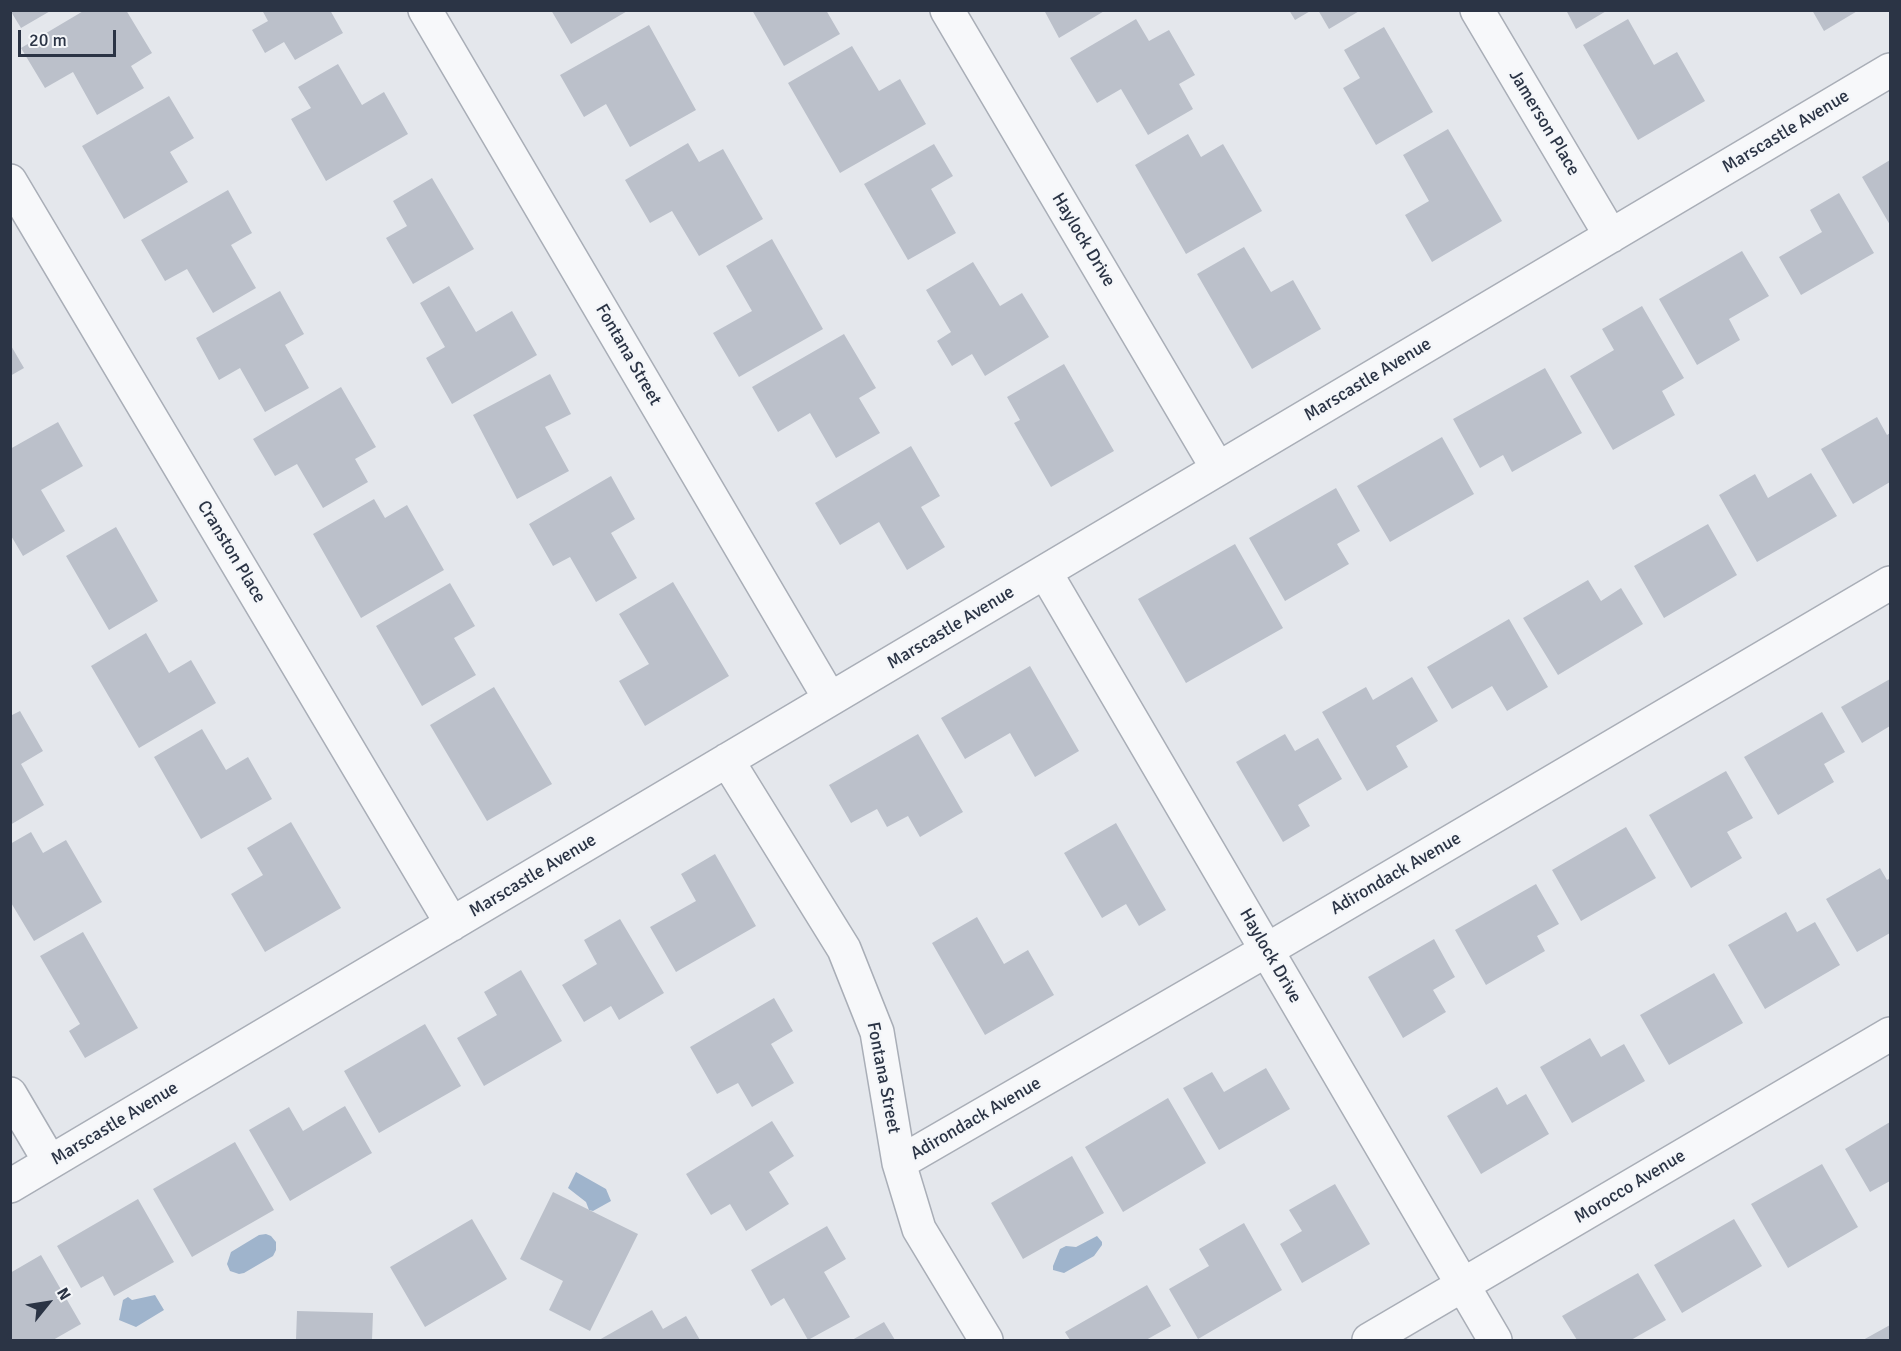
<!DOCTYPE html>
<html>
<head>
<meta charset="utf-8">
<style>
  body { margin:0 }
  #map { position:relative; width:1901px; height:1351px; overflow:hidden; background:#e4e7ec; font-family:Signika,sans-serif }
  canvas { display:block }
  .frame { position:absolute; inset:0; border:12px solid #2b3445; pointer-events:none }
  .north { position:absolute; left:18px; top:1273px; width:60px; height:60px; -webkit-text-stroke:4px #f4f6f9; paint-order:stroke; rotate:60deg; font-size:16px; font-weight:700; line-height:24px; text-align:center; color:#2b3445 }
  .north::after { content:''; display:block; margin:auto; width:21px; height:27px; background:#2b3445; clip-path:polygon(50% 0,100% 100%,50% 72%,0 100%) }
  .scale { position:absolute; left:18px; top:30px; width:98px; height:27px; box-sizing:border-box; border:3px solid #2b3445; border-top:0; padding-left:8px; font-size:18px; line-height:21px; white-space:nowrap; color:#2b3445; -webkit-text-stroke:4px #f4f6f9; paint-order:stroke }
</style>
</head>
<body>
<div id="map">
<canvas width="1901" height="1351"></canvas>
<div class="frame"></div>
<div class="north">N</div>
<div class="scale">20 m</div>
</div>
<script>
const g = document.querySelector('canvas').getContext('2d');
g.lineJoin = 'round';
function paint(path, color) { g.fillStyle = color; g.fill(path, 'evenodd'); }
const shape = rows => new Path2D(rows.map(r => 'M' + r).join(''));
function strokePath(path, color, width, dash) { g.strokeStyle = color; g.lineWidth = width; g.lineCap = dash ? 'butt' : 'round'; g.setLineDash(dash || []); g.stroke(path); }
function write(font, color, halo, rows, align = 'center') {
  g.font = font + ' Signika,sans-serif'; g.lineWidth = 4.5; g.setLineDash([]); g.textBaseline = 'middle'; g.strokeStyle = halo; g.fillStyle = color; for (const [text, x, y, turn = 0] of rows) {
    g.save(); g.translate(x, y); g.rotate((+turn || 0) * Math.PI / 180); g.textAlign = isNaN(turn) ? turn : align; if (halo) g.strokeText(text, 0, 0); g.fillText(text, 0, 0); g.restore();
  }
}
paint(shape([
  [576,1172,606,1189,611,1201,593,1211,589,1210,586,1202,568,1188],
  [266,1234,271,1236,276,1242,276,1250,273,1256,244,1273,239,1274,230,1271,227,1264,231,1252,259,1235],
  [1097,1236,1102,1242,1102,1245,1094,1256,1064,1273,1053,1270,1053,1266,1060,1249,1066,1246,1076,1247],
  [155,1295,164,1310,136,1327,119,1320,123,1300,128,1297,132,1300]
]), '#9fb4cc');
paint(shape([
  [10,10,52,10,21,28],
  [85,10,126,10,152,53,131,66,144,88,97,115,73,72,45,88,21,48],
  [262,10,330,10,343,33,295,60,284,42,265,53,252,30,268,21],
  [551,10,629,10,571,44],
  [752,10,826,10,840,34,784,66],
  [1044,10,1106,10,1059,38],
  [1289,10,1312,10,1295,20],
  [1318,10,1361,10,1329,29],
  [1566,10,1608,10,1576,29],
  [1812,10,1859,10,1824,31],
  [1136,19,1149,41,1169,30,1195,75,1179,84,1193,109,1148,135,1121,89,1097,103,1070,58],
  [1628,19,1654,65,1677,52,1705,101,1638,140,1583,45],
  [649,25,696,110,630,147,606,104,584,117,560,75],
  [1384,27,1433,112,1376,145,1343,88,1360,78,1344,50],
  [852,46,879,91,900,79,926,124,840,173,788,83],
  [338,64,362,105,384,92,408,134,326,181,291,119,311,108,298,87],
  [169,96,194,138,170,152,188,182,124,219,82,146],
  [1448,129,1502,221,1432,262,1405,215,1429,201,1403,155],
  [1188,134,1201,157,1223,144,1262,211,1186,254,1135,165],
  [688,143,699,162,723,149,763,219,699,256,672,211,650,223,625,180],
  [934,144,953,176,931,189,956,233,908,260,864,184],
  [1890,160,1890,225,1862,177],
  [432,178,474,249,413,284,386,238,407,226,393,201],
  [228,190,252,233,231,245,256,288,213,313,187,269,165,281,141,240],
  [1839,193,1874,253,1801,295,1779,257,1822,232,1810,210],
  [772,239,823,329,739,377,713,333,752,311,726,266],
  [1244,247,1271,292,1293,280,1321,329,1252,369,1197,274],
  [1742,251,1769,296,1729,319,1740,340,1697,365,1659,299],
  [973,262,1000,306,1022,293,1049,337,985,376,972,354,952,366,937,341,951,332,926,290],
  [449,286,476,332,512,311,537,355,452,404,426,358,445,347,420,303],
  [280,291,304,334,285,345,309,388,265,412,240,368,219,380,196,338],
  [1642,306,1684,378,1662,391,1675,415,1613,450,1570,376,1614,350,1602,329],
  [844,334,876,388,859,398,880,433,836,458,810,413,778,432,752,387],
  [10,344,24,368,10,376],
  [1064,364,1114,451,1051,487,1014,423,1020,420,1007,397],
  [1545,368,1582,433,1512,472,1503,455,1480,468,1453,419],
  [550,374,571,414,545,427,569,471,517,499,473,415],
  [341,387,376,447,355,459,368,482,323,508,297,464,275,476,253,439],
  [1877,417,1887,435,1890,433,1890,482,1853,504,1821,449],
  [58,422,83,466,41,490,65,531,23,556,10,534,10,449],
  [1442,437,1474,494,1390,542,1357,486],
  [911,446,940,496,921,507,945,547,907,570,879,522,840,545,815,503],
  [1811,473,1837,516,1757,562,1719,495,1755,474,1768,498],
  [611,476,635,519,611,533,637,578,596,602,570,557,553,566,529,524],
  [1336,488,1360,531,1337,544,1349,564,1285,601,1249,538],
  [374,499,385,518,407,505,444,570,361,618,313,534],
  [1708,524,1737,575,1664,618,1634,566],
  [116,527,158,601,109,630,66,556],
  [1235,544,1283,628,1186,683,1138,599],
  [1588,580,1601,601,1621,588,1643,624,1558,675,1523,618],
  [673,582,729,676,645,726,619,681,649,664,619,614],
  [450,583,475,626,454,638,476,675,422,706,376,626],
  [1509,619,1548,687,1507,711,1492,686,1452,709,1427,667],
  [146,633,169,673,191,660,216,703,139,748,91,666],
  [1030,666,1079,751,1035,777,1010,733,965,759,941,718],
  [1412,677,1438,721,1396,746,1408,767,1367,791,1322,712,1366,687,1373,700],
  [1890,679,1890,726,1862,743,1841,707],
  [494,687,552,784,487,821,430,725],
  [20,711,43,751,21,764,44,805,10,825,10,716],
  [1822,712,1845,752,1824,764,1834,782,1778,815,1744,757],
  [202,729,226,770,248,757,272,799,201,839,154,757],
  [918,734,963,812,920,837,908,816,887,827,877,809,851,823,829,785],
  [1285,734,1295,751,1318,738,1342,779,1298,805,1310,826,1283,842,1236,762],
  [1726,771,1753,818,1727,832,1742,858,1691,888,1649,815],
  [291,822,341,908,265,952,231,894,263,875,247,848],
  [1116,823,1166,910,1139,926,1126,904,1102,918,1064,853],
  [1626,827,1656,878,1581,921,1552,870],
  [31,832,43,853,66,840,102,902,34,941,10,901,10,844],
  [715,854,756,926,676,972,650,927,696,901,681,874],
  [1880,868,1887,880,1890,878,1890,933,1857,952,1826,899],
  [1536,884,1559,924,1537,936,1545,951,1486,985,1455,930],
  [1786,912,1797,932,1815,922,1840,965,1765,1009,1728,945],
  [977,917,1004,964,1028,950,1054,995,985,1035,932,943],
  [620,919,664,993,619,1020,611,1006,584,1022,562,985,597,964,584,940],
  [83,932,138,1028,85,1058,69,1031,80,1024,40,956],
  [1434,939,1455,977,1433,990,1446,1012,1403,1038,1368,977],
  [521,970,562,1041,484,1086,457,1038,497,1015,484,992],
  [1714,973,1743,1023,1669,1065,1640,1015],
  [774,998,793,1031,771,1044,794,1083,752,1107,738,1083,717,1094,690,1047],
  [425,1024,461,1086,379,1133,344,1071],
  [1590,1038,1601,1057,1624,1044,1645,1081,1572,1123,1540,1067],
  [1266,1068,1290,1109,1219,1150,1183,1088,1212,1072,1224,1092],
  [1497,1087,1507,1105,1526,1094,1549,1134,1481,1174,1447,1116],
  [1168,1098,1206,1163,1123,1212,1085,1147],
  [345,1106,372,1153,290,1201,249,1130,289,1107,303,1131],
  [772,1121,794,1156,769,1172,789,1204,746,1231,730,1204,711,1215,686,1174],
  [1890,1122,1890,1181,1870,1192,1845,1149],
  [235,1142,274,1210,192,1257,153,1189],
  [1072,1156,1104,1213,1023,1259,991,1203],
  [1822,1164,1858,1227,1788,1268,1751,1204],
  [1335,1184,1370,1244,1302,1283,1280,1244,1302,1231,1289,1210],
  [553,1192,638,1234,590,1331,549,1310,563,1281,520,1259],
  [138,1199,174,1262,114,1296,103,1276,81,1288,57,1246],
  [472,1219,507,1279,425,1327,390,1267],
  [1734,1219,1762,1266,1682,1313,1654,1265],
  [1244,1223,1282,1290,1198,1339,1169,1289,1209,1266,1199,1249],
  [827,1226,846,1259,824,1272,850,1317,808,1340,784,1298,771,1306,751,1270],
  [41,1255,81,1324,53,1340,10,1340,10,1273],
  [1638,1273,1666,1320,1631,1340,1577,1340,1562,1316],
  [1147,1285,1171,1326,1146,1340,1070,1340,1065,1332],
  [652,1310,663,1329,686,1316,700,1340,599,1340],
  [297,1311,373,1313,372,1340,296,1340],
  [884,1322,895,1340,852,1340],
  [1890,1325,1890,1340,1863,1340]
]), '#bbc0ca');
const minor = shape([
  [425,10,830,699],
  [947,10,1218,469],
  [1477,10,1611,236],
  [10,181,452,924],
  [1045,572,1495,1340],
  [727,760,844,949,877,1032,899,1163,919,1229,986,1340],
  [10,1094,50,1162],
  [899,1163,1267,950,1890,583],
  [10,1186,1890,70],
  [1369,1340,1890,1034]
]);
strokePath(minor, '#a9aeb7', 36);
strokePath(minor, '#f7f8fa', 33);
write('18px', '#2b3445', '#f4f6f9', [
  ["Jamerson Place",1544,123,59],
  ["Marscastle Avenue",1786,132,-31],
  ["Haylock Drive",1083,240,59],
  ["Fontana Street",628,355,60],
  ["Marscastle Avenue",1368,380,-31],
  ["Cranston Place",231,552,59],
  ["Marscastle Avenue",951,628,-31],
  ["Adirondack Avenue",1396,874,-30],
  ["Marscastle Avenue",533,876,-31],
  ["Haylock Drive",1270,956,60],
  ["Fontana Street",883,1078,79],
  ["Adirondack Avenue",976,1119,-30],
  ["Marscastle Avenue",115,1124,-31],
  ["Morocco Avenue",1630,1187,-31]
]);
</script>
</body>
</html>
